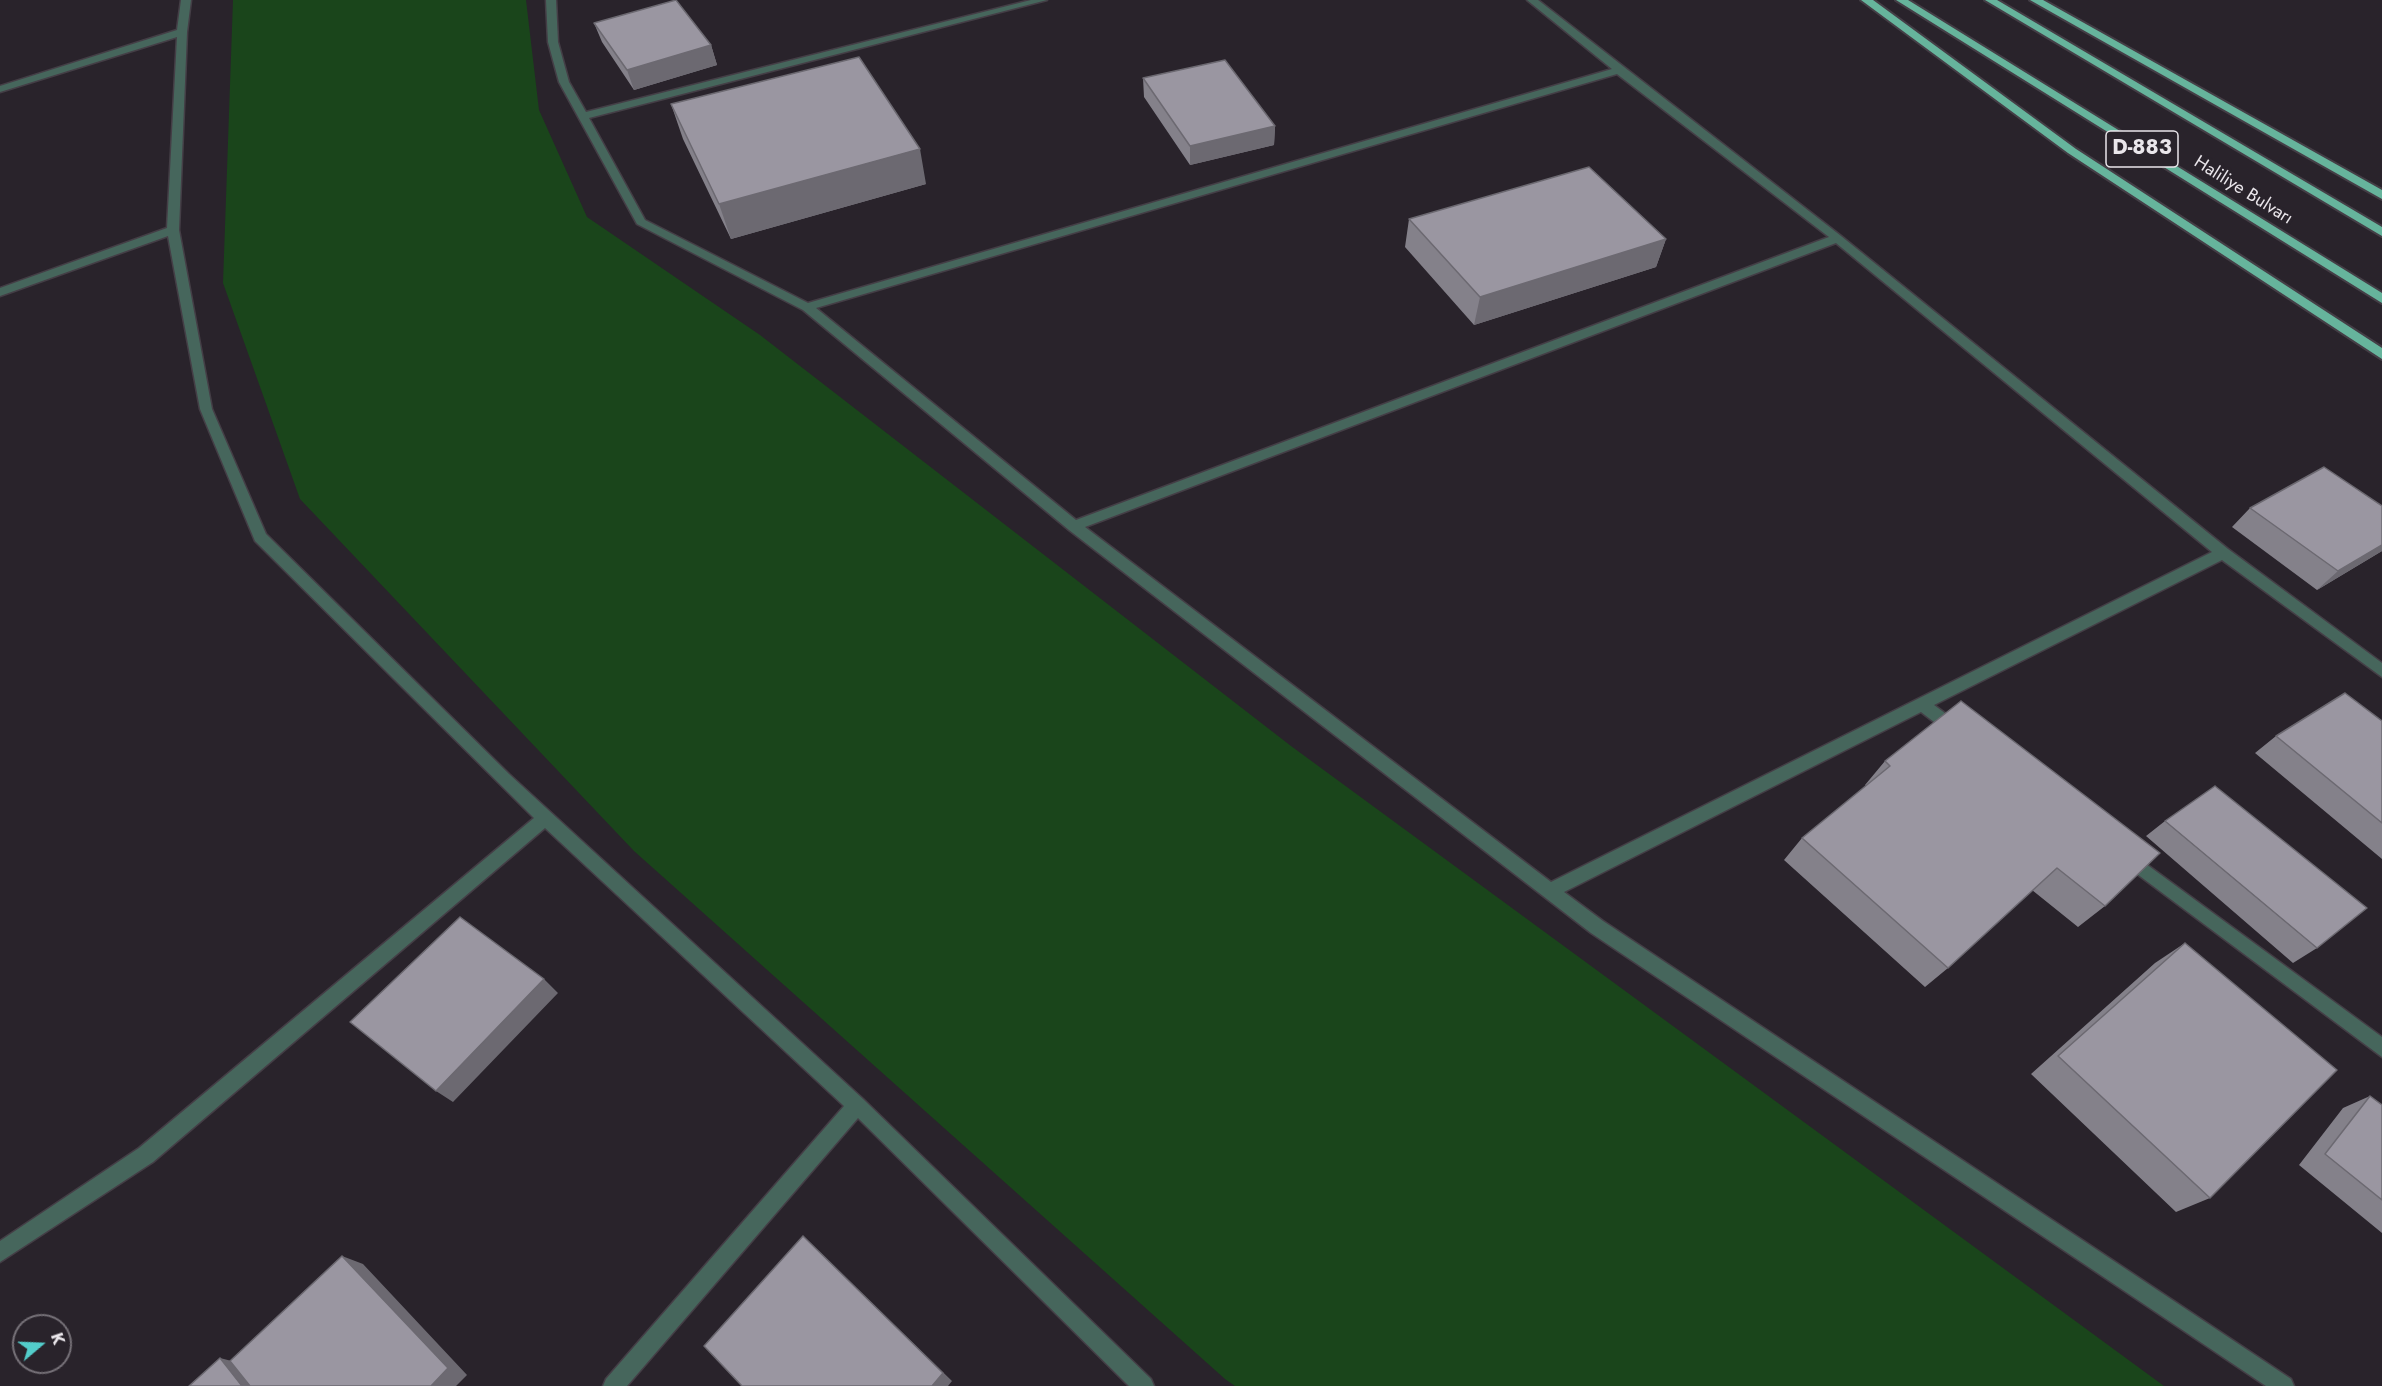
<!DOCTYPE html>
<html>
<head>
<meta charset="utf-8">
<style>
  body { margin:0 }
  #map { position:relative; width:2382px; height:1386px; overflow:hidden; background:#29232b; font-family:Jost,sans-serif }
  canvas { display:block }
  .north { position:absolute; left:12px; top:1314px; width:60px; height:60px; box-sizing:border-box; background:#29232b; border:2px solid #767178; border-radius:50%; rotate:71deg; font-size:16px; font-weight:700; line-height:24px; text-align:center; color:#eae6eb }
  .north::after { content:''; display:block; margin:auto; width:21px; height:27px; background:#53cdcb; clip-path:polygon(50% 0,100% 100%,50% 72%,0 100%) }
</style>
</head>
<body>
<div id="map">
<canvas width="2382" height="1386"></canvas>
<div class="north">K</div>
</div>
<script>
const g = document.querySelector('canvas').getContext('2d');
g.lineJoin = 'round';
function paint(path, color) { g.fillStyle = color; g.fill(path, 'evenodd'); }
const shape = rows => new Path2D(rows.map(r => 'M' + r).join(''));
function strokePath(path, color, width, dash) { g.strokeStyle = color; g.lineWidth = width; g.lineCap = dash ? 'butt' : 'round'; g.setLineDash(dash || []); g.stroke(path); }
function write(font, color, halo, rows, align = 'center') {
  g.font = font + ' Jost,sans-serif'; g.lineWidth = 6; g.setLineDash([]); g.textBaseline = 'middle'; g.strokeStyle = halo; g.fillStyle = color; for (const [text, x, y, turn = 0] of rows) {
    g.save(); g.translate(x, y); g.rotate((+turn || 0) * Math.PI / 180); g.textAlign = isNaN(turn) ? turn : align; if (halo) g.strokeText(text, 0, 0); g.fillText(text, 0, 0); g.restore();
  }
}
paint(shape([
  [233,0,526,0,539,110,587,217,760,335,1291,746,2164,1386,1235,1386,1225,1379,634,851,300,499,223,283]
]), '#1a451b');
const minor = shape([
  [181,0,191,0,187,32,179,230,212,409,266,534,509,774,863,1099,1151,1379,1154,1386,1129,1386,858,1118,627,1386,603,1386,606,1379,844,1106,545,828,153,1162,0,1262,0,1241,139,1148,534,818,255,541,200,409,168,236,0,296,0,288,167,228,177,37,0,92,0,86,177,30,181,0],
  [546,0,556,0,558,42,569,82,586,112,1031,0,1047,0,589,118,645,220,808,303,1612,69,1527,0,1538,0,1841,236,2228,549,2382,663,2382,677,2222,560,1934,705,1961,725,1964,730,1961,735,1956,736,1951,735,1921,712,1564,892,1603,921,2291,1379,2294,1386,2266,1386,1591,933,1069,530,803,310,637,224,559,82,548,42,546,0],
  [1617,74,1829,237,1076,520,816,308,1617,74],
  [1836,243,2212,552,1551,882,1085,527,1836,243],
  [2127,850,2382,1037,2382,1057,2121,862,2119,857,2121,852,2127,850]
]);
const trunk = shape([
  [1861,0,1873,0,2076,149,2382,348,2382,359,2068,153,1861,0],
  [1896,0,1908,0,2382,293,2382,303,1896,0],
  [1985,0,1997,0,2382,227,2382,236,1985,0],
  [2030,0,2043,0,2382,190,2382,199,2030,0]
]);
strokePath(minor, '#443e46', 3);
strokePath(trunk, '#443e46', 4);
paint(minor, '#46665c');
paint(trunk, '#66b49c');
paint(shape([
  [594,23,711,45,717,65,634,90,602,42],
  [1143,78,1275,126,1274,145,1190,165,1144,97],
  [671,104,926,184,731,239,683,139],
  [1409,219,1666,239,1656,267,1474,325,1405,247],
  [2382,506,2382,551,2317,590,2232,527,2250,508],
  [1961,701,2105,906,2078,927,2032,890,1948,968,1925,987,1784,860,1802,838,1866,786,1865,785,1885,761],
  [2382,721,2382,859,2255,753,2276,736],
  [2165,821,2317,948,2293,963,2146,836],
  [2185,943,2210,1198,2176,1212,2031,1074,2155,963],
  [2370,1096,2382,1105,2382,1233,2299,1165,2343,1108]
]), '#84818a');
paint(shape([
  [711,45,717,65,634,90,627,70],
  [1275,126,1274,145,1190,165,1190,146],
  [920,149,926,184,731,239,719,204],
  [1666,239,1656,267,1474,325,1480,297],
  [2382,545,2382,551,2317,590,2338,571],
  [544,979,558,993,453,1102,436,1091],
  [803,1236,952,1381,948,1386,932,1386],
  [342,1256,363,1264,467,1375,456,1386,431,1386],
  [220,1358,255,1367,270,1386,242,1386]
]), '#6c6971');
const building = shape([
  [676,0,711,45,627,70,594,23,676,0],
  [859,57,920,149,719,204,671,104,859,57],
  [1225,60,1275,126,1190,146,1143,78,1225,60],
  [1589,167,1666,239,1480,297,1409,219,1589,167],
  [2324,467,2382,506,2382,545,2338,571,2250,508,2324,467],
  [2345,693,2382,721,2382,823,2276,736,2345,693],
  [1961,701,2160,853,2105,906,2057,868,1948,968,1802,838,1890,766,1885,761,1961,701],
  [2215,786,2367,908,2317,948,2165,821,2215,786],
  [460,917,544,979,436,1091,350,1022,460,917],
  [2185,943,2337,1070,2210,1198,2058,1056,2185,943],
  [2370,1096,2382,1105,2382,1200,2325,1154,2370,1096],
  [803,1236,943,1373,932,1386,742,1386,704,1346,803,1236],
  [342,1256,448,1368,431,1386,250,1386,230,1361,342,1256],
  [220,1358,242,1386,189,1386,220,1358]
]);
paint(building, '#9a96a1');
strokePath(building, '#6c6971', 1.5);
write('18px', '#eae6eb', '#29232b', [
  ["Haliliye Bulvarı",2243,191,32]
]);
for (const [x, y, w] of [
  [2142,149,72]
]) { const box = new Path2D(); box.roundRect(x - w / 2, y - 18, w, 36, 4.5); g.fillStyle = '#29232b'; g.fill(box); strokePath(box, '#eae6eb', 1.5); }
write('bold 21px', '#eae6eb', null, [
  ["D-883",2142,149]
]);
</script>
</body>
</html>
